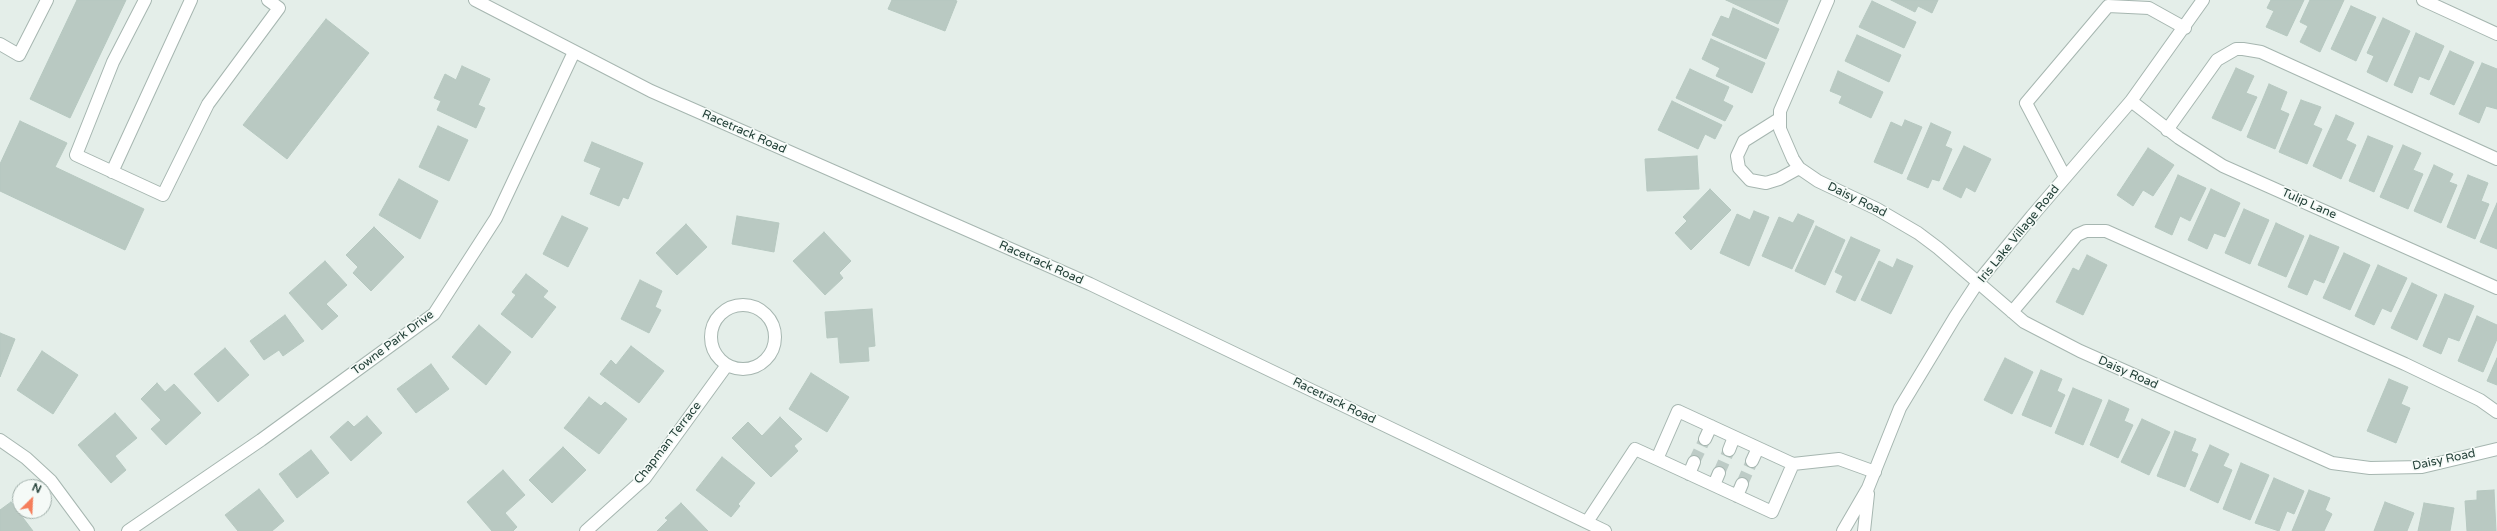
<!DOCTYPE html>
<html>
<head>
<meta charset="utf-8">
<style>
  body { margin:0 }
  #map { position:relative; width:2497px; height:531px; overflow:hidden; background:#e4eee9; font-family:"Varela Round",sans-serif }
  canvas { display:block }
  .north { position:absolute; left:12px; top:479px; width:40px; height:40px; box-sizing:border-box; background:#f5faf7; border:1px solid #a1b0ab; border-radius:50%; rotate:24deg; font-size:11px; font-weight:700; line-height:16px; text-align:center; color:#234038 }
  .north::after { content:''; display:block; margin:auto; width:14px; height:18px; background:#f57e5b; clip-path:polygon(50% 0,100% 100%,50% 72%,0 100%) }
</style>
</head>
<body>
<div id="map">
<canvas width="2497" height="531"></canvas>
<div class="north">N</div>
</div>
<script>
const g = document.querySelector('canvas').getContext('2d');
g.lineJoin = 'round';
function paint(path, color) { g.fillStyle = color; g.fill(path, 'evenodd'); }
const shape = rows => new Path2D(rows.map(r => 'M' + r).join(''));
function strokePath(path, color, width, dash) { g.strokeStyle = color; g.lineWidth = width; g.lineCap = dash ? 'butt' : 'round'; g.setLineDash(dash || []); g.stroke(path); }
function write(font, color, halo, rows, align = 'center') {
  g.font = font + ' "Varela Round",sans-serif'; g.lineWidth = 3.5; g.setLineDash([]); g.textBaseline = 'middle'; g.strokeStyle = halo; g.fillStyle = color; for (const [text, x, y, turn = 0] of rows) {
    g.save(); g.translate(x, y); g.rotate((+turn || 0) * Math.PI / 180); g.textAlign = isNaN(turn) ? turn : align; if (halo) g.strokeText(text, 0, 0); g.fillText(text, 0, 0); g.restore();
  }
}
const building = shape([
  [77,0,126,0,70,118,30,99,77,0],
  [892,0,954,0,957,1,945,31,888,9,892,0],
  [1726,0,1788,0,1778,24,1726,0],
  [1891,0,1938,0,1932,13,1918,6,1915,12,1891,0],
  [2271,0,2304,0,2287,36,2266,27,2274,11,2267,8,2271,0],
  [2310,0,2344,0,2320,52,2300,42,2308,26,2300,22,2310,0],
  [1872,1,1916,22,1904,48,1859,27,1872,1],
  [2351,6,2376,17,2356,61,2331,49,2351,6],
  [1733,8,1779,29,1766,59,1712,35,1721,16,1729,19,1733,8],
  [2383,18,2410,31,2387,82,2367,72,2374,56,2367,53,2383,18],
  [326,19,369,53,287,159,243,125,326,19],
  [2416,33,2444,46,2429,80,2419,76,2412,93,2394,85,2416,33],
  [1857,35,1901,55,1889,82,1845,61,1857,35],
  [1711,39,1765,63,1752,93,1716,76,1720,68,1702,59,1711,39],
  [2450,51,2474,62,2454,105,2430,94,2450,51],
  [2482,63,2497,69,2497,109,2486,106,2479,123,2459,114,2482,63],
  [462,66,490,79,478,105,485,108,476,128,437,110,441,101,434,98,445,74,456,80,462,66],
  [2236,68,2254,76,2246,93,2257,97,2241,131,2212,118,2236,68],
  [1690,69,1729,87,1723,101,1733,106,1725,121,1676,98,1690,69],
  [1838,71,1883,92,1871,118,1839,103,1842,96,1830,91,1838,71],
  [2269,84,2287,92,2280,110,2289,114,2275,149,2247,137,2269,84],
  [2301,100,2321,107,2313,125,2322,129,2307,164,2279,152,2301,100],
  [1672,101,1722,125,1715,139,1705,134,1698,149,1658,130,1672,101],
  [2336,115,2354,123,2346,140,2356,145,2341,179,2313,166,2336,115],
  [1905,120,1922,127,1902,174,1874,162,1891,122,1902,127,1905,120],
  [20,121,67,143,55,167,144,209,125,250,0,191,0,164,20,121],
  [1931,123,1951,132,1945,146,1952,149,1939,181,1932,179,1928,188,1907,179,1931,123],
  [438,126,468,140,449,181,419,167,438,126],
  [2368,136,2393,146,2374,192,2349,181,2368,136],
  [592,142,643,163,628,199,623,197,619,206,590,194,601,168,584,161,592,142],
  [2403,145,2421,153,2413,170,2423,174,2408,209,2380,197,2403,145],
  [1964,146,1991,159,1975,192,1966,187,1961,198,1943,189,1964,146],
  [2148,148,2174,165,2153,196,2143,190,2133,206,2117,195,2148,148],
  [1697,156,1699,189,1647,191,1645,159,1697,156],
  [2434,165,2453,174,2449,182,2457,185,2441,223,2414,211,2434,165],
  [2178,175,2206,188,2190,221,2180,216,2172,235,2155,227,2178,175],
  [2468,175,2488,183,2481,201,2489,204,2475,239,2447,227,2468,175],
  [399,179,438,201,420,239,379,215,399,179],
  [1710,189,1731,210,1691,250,1675,233,1687,221,1683,217,1710,189],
  [2211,189,2240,203,2225,237,2214,233,2207,249,2188,240,2211,189],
  [2497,203,2497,249,2480,242,2497,203],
  [2244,209,2269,220,2250,264,2225,253,2244,209],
  [1754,211,1769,217,1749,266,1720,253,1737,214,1750,220,1754,211],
  [1798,214,1814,221,1792,269,1762,256,1779,217,1793,223,1798,214],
  [562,216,588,228,568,267,543,254,562,216],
  [737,216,779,223,774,252,732,244,737,216],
  [2276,223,2304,236,2286,277,2258,265,2276,223],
  [686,224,707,247,677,275,656,253,686,224],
  [1816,226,1845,240,1825,285,1795,271,1816,226],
  [374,227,404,257,371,291,353,273,358,267,346,255,374,227],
  [824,232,851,261,839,273,843,278,825,295,793,261,824,232],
  [2310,235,2339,247,2324,283,2314,279,2307,295,2288,287,2310,235],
  [1851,237,1880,250,1855,301,1836,292,1843,276,1835,272,1851,237],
  [2344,253,2370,265,2350,310,2323,298,2344,253],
  [2087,255,2107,265,2083,315,2056,302,2073,268,2079,271,2087,255],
  [1897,259,1913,266,1891,314,1861,300,1879,261,1893,268,1897,259],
  [325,261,347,285,326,304,338,316,322,330,289,293,325,261],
  [2378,265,2407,278,2391,312,2382,308,2374,325,2355,316,2378,265],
  [526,274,548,291,543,297,556,307,532,338,501,314,516,295,512,292,526,274],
  [640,280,662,291,655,307,661,310,649,333,621,319,640,280],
  [2412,283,2437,295,2417,340,2391,328,2412,283],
  [2445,294,2474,306,2459,341,2448,337,2441,354,2423,346,2445,294],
  [872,309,875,346,868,347,869,361,840,363,838,337,827,338,825,312,872,309],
  [285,315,304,341,283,356,279,350,264,360,250,341,285,315],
  [2477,316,2497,325,2497,339,2483,372,2458,361,2477,316],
  [479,325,511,352,486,385,452,357,479,325],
  [0,333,15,339,0,377,0,333],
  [631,346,664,371,639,403,600,374,611,360,616,365,631,346],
  [225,348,249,375,218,402,194,374,225,348],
  [42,351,78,375,53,414,17,390,42,351],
  [2005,358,2033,372,2012,414,1984,400,2005,358],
  [2497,358,2497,385,2487,381,2497,358],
  [431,364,449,389,416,413,397,389,431,364],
  [2041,370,2062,379,2057,391,2065,395,2051,427,2022,415,2041,370],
  [811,373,849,397,827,432,789,409,811,373],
  [2389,379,2408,387,2401,404,2410,408,2396,443,2367,431,2389,379],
  [157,383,165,392,174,384,201,413,166,445,151,429,161,420,141,399,157,383],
  [2073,388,2102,400,2083,445,2055,433,2073,388],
  [589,397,601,406,605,402,627,419,599,454,564,428,589,397],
  [2109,400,2129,409,2124,421,2133,425,2118,458,2090,445,2109,400],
  [115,413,137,438,115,456,126,470,111,483,78,445,115,413],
  [367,416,382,433,351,461,330,437,348,421,354,427,367,416],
  [780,417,802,439,794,446,798,451,771,477,732,438,748,422,762,436,780,417],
  [2142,419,2170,432,2149,475,2121,462,2142,419],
  [2175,431,2196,439,2191,451,2198,454,2185,487,2157,476,2175,431],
  [2210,445,2229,454,2223,466,2232,470,2218,503,2190,490,2210,445],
  [563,447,586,470,552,503,529,480,563,447],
  [311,450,329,473,297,498,279,474,311,450],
  [722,457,755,483,738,504,740,506,731,517,696,490,722,457],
  [2241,463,2269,475,2250,520,2223,509,2241,463],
  [503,470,525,495,505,513,517,527,513,531,492,531,467,502,503,470],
  [2274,478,2304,491,2294,514,2287,511,2279,531,2255,523,2274,478],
  [259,489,284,521,272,531,238,531,225,515,259,489],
  [2309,490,2330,498,2325,510,2332,514,2324,531,2292,531,2309,490],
  [2494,490,2496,531,2467,531,2465,501,2477,500,2477,491,2494,490],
  [11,502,33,531,0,531,0,510,11,502],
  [2385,502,2414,513,2407,531,2374,531,2385,502],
  [681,503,708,531,657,531,668,520,665,518,681,503],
  [2424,503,2454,508,2450,531,2418,531,2424,503]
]);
paint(building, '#b9c9c2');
strokePath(building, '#b6c8c0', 1);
strokePath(shape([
  [1694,462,1705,439],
  [1719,473,1729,450],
  [1742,484,1752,461]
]), '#bdcbc6', 12, [12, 6]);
const minor = shape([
  [145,0,113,62,76,155,163,195,208,104,279,8,268,0],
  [475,0,651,91,1090,284,1605,531],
  [1828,0,1780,111,1780,129,1793,159,1799,168,1818,181,1877,209,1918,233,1938,248,2024,322,2080,351,2332,463,2370,468,2422,467,2497,449],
  [2423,0,2497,34],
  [0,44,19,55,47,0],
  [2131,101,2179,138,2223,166,2497,288],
  [1779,119,1744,141,1737,156,1739,168,1750,180,1766,183,1779,179,1799,168],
  [2167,130,2217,60,2236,49,2243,49,2261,52,2497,159],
  [112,172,191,0],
  [2065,177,2026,103,2108,6,2149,8,2185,28],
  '711 337a32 32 0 1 1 64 0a32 32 0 1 1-64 0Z',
  [2012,312,2077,235,2086,231,2106,231,2405,364,2480,400,2497,412],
  [1705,439,1711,426],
  [0,440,26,458,51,481,88,531],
  [1729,450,1734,437],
  [1657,459,1772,512,1793,464],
  [1752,461,1758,448],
  [1689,474,1694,462],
  [1714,485,1719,473],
  [1737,496,1742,484],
  [1587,522,1635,449,1657,459,1678,411,1793,464,1839,459,1875,472],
  [128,531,261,440,434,314,496,218,574,52],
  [586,531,645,478,727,365],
  [1843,531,1868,488,1900,408,1955,317,1978,282,2032,216,2131,101,2203,0],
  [1864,531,1868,494]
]);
strokePath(minor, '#a6b6b0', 14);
strokePath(minor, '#fff', 12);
write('12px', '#234038', '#f5faf7', [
  ["Racetrack Road",744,132,24],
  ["Daisy Road",1857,200,26],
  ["Tulip Lane",2309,204,24],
  ["Iris Lake Village Road",2019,234,-51],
  ["Racetrack Road",1041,263,24],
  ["Towne Park Drive",393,343,-37],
  ["Daisy Road",2128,373,24],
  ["Racetrack Road",1334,401,26],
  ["Chapman Terrace",668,443,-52],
  ["Daisy Road",2444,460,-12]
]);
</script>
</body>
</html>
